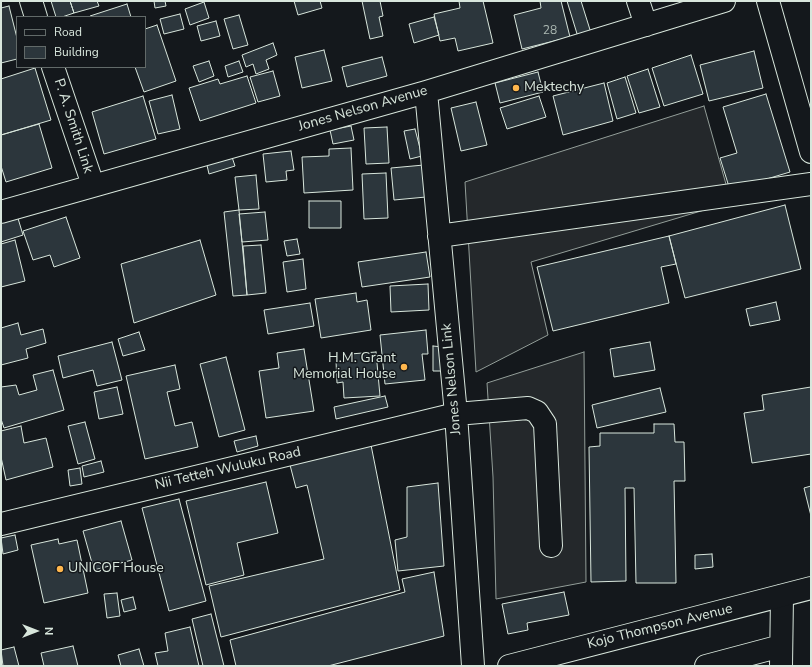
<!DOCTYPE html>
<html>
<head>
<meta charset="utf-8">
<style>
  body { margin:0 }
  #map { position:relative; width:812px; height:667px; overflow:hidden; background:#14181c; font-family:"Nunito Sans",sans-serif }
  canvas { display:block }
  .frame { position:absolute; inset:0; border:2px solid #d8e6dc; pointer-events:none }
  .legend { position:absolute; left:16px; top:16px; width:130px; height:52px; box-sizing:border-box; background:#14181c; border:1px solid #626a69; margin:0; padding:5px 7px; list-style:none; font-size:12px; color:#d8e6dc }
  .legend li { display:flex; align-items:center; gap:8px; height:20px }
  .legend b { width:20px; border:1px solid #626a69 }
  .north { position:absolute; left:16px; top:611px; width:40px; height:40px; -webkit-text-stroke:3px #14181c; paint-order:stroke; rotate:90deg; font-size:11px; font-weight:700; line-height:16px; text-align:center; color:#d8e6dc }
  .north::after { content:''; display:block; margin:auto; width:14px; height:18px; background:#d8e6dc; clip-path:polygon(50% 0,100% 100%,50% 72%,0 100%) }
</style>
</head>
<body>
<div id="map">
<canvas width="812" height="667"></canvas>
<div class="frame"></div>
<ul class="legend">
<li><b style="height:5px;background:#14181c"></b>Road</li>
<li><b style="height:11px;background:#2c363c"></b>Building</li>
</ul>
<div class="north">N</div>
</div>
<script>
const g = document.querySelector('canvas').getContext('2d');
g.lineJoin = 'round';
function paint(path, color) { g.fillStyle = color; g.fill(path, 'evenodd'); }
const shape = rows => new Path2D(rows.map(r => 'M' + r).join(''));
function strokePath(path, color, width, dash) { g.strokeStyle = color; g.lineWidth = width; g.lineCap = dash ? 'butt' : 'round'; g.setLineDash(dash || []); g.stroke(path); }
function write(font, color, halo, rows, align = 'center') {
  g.font = font + ' "Nunito Sans",sans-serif'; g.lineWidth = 3; g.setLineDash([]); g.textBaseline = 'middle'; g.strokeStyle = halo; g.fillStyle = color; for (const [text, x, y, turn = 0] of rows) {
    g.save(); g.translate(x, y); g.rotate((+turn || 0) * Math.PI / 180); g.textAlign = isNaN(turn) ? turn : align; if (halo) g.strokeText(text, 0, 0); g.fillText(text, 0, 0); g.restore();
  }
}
const parking = shape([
  [704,106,731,202,531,262,548,335,476,372,465,182,704,106],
  [584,352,586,582,496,599,493,477,487,383,584,352]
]);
paint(parking, '#24282b');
strokePath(parking, '#939e99', 1);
const building = shape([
  [51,1,70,1,74,13,62,17,56,17,51,1],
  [70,1,97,1,99,6,74,13,70,1],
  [154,1,165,1,166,6,155,8,154,1],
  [294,1,320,1,322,8,298,15,294,1],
  [362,1,380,1,383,16,379,17,383,36,370,39,362,1],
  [459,1,483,1,493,43,458,51,455,38,440,41,434,14,460,8,459,1],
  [540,1,561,1,570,37,522,49,514,15,541,8,540,1],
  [567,1,581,1,591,33,578,37,567,1],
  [204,2,209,18,190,25,185,9,204,2],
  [127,4,131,17,90,17,90,16,127,4],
  [9,6,17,38,17,59,1,63,1,8,9,6],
  [180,14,184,29,164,34,160,19,180,14],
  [239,15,248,45,233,49,224,19,239,15],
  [434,17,439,35,414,43,409,24,434,17],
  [216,21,220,36,201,41,197,26,216,21],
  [157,25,176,81,144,92,135,67,145,67,145,29,157,25],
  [273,43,277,55,266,60,269,69,256,74,253,64,246,67,242,55,273,43],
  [324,50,332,81,302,88,295,57,324,50],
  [754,51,763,88,709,101,700,65,754,51],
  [691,55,703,94,664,106,652,68,691,55],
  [382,57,387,76,347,87,342,67,382,57],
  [209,61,214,76,199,82,193,66,209,61],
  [239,61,243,72,228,77,225,66,239,61],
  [35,68,51,120,1,135,1,79,35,68],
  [648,69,660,107,639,113,627,76,648,69],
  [273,71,280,96,258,102,250,77,273,71],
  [538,72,543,92,500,103,495,83,538,72],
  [247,76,256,103,200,121,189,88,218,79,220,84,247,76],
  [625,77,636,113,617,119,607,83,625,77],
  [604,83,613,121,563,135,553,96,604,83],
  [766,94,790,172,730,190,720,158,737,153,723,107,766,94],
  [172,95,180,129,158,134,149,101,172,95],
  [143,96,156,139,104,154,92,112,143,96],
  [539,96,546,117,507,129,500,108,539,96],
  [476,102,487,145,461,151,451,108,476,102],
  [39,124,52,168,6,182,1,166,1,135,39,124],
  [351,126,354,140,333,144,330,130,351,126],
  [387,127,389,163,366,164,364,128,387,127],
  [415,129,422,156,410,159,404,131,415,129],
  [351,148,353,190,304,193,302,157,329,156,329,149,351,148],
  [291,151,294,170,286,171,287,180,266,182,263,154,291,151],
  [231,154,235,166,209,174,206,161,231,154],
  [424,165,426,197,394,200,391,168,424,165],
  [386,173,388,218,364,219,362,174,386,173],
  [256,175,259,209,239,210,235,177,256,175],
  [309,201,341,201,341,228,309,228,309,201],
  [785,205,801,269,685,298,669,236,785,205],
  [239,210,247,295,233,296,224,212,239,210],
  [265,212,268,240,242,242,239,214,265,212],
  [17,215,23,235,1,242,1,221,17,215],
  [66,217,80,258,54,267,50,255,33,260,23,231,66,217],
  [669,236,676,264,661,267,669,303,553,331,537,267,669,236],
  [297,239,300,254,287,256,284,241,297,239],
  [15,240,25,281,1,287,1,244,15,240],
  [200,240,216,295,134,323,121,264,200,240],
  [261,245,266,293,247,295,243,246,261,245],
  [426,252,430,277,362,287,358,262,426,252],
  [303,259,306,289,287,292,283,262,303,259],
  [428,284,429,310,391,312,390,286,428,284],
  [356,293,357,302,367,300,371,330,321,338,315,299,356,293],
  [776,302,780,320,750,326,746,309,776,302],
  [310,303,314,326,268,334,264,310,310,303],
  [18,323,21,335,43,329,46,343,26,349,28,358,1,365,1,328,18,323],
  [426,330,428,354,422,354,425,380,385,384,380,335,426,330],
  [139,332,145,350,123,356,118,339,139,332],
  [112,342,122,380,97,386,93,370,63,378,58,356,112,342],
  [650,342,655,370,614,377,610,349,650,342],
  [433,346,443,347,443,371,433,371,433,346],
  [304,349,314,411,266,418,259,371,279,368,277,353,304,349],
  [376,352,380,396,344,398,343,382,337,383,336,361,350,360,350,354,376,352],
  [226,357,245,430,219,437,200,364,226,357],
  [175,365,180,389,167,392,175,426,192,422,198,447,145,459,126,376,175,365],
  [53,370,64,410,4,428,1,419,1,387,16,385,19,395,37,390,33,375,53,370],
  [117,387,123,414,99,419,94,392,117,387],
  [811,387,811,454,752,463,744,413,764,410,762,395,811,387],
  [660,388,666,412,597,428,592,405,660,388],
  [385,396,388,407,336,419,334,407,385,396],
  [85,422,95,459,78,464,68,426,85,422],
  [654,424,674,424,675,442,684,442,685,481,674,481,676,583,636,583,634,488,625,488,626,581,591,582,589,447,600,446,600,433,654,433,654,424],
  [21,426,24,443,46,438,53,467,6,480,1,457,1,431,21,426],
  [256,436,258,446,237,452,234,441,256,436],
  [371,445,400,590,221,637,209,586,324,559,307,485,296,488,290,465,371,445],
  [101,461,104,472,84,477,82,466,101,461],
  [80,468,82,484,70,486,68,470,80,468],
  [266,482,278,533,237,543,244,575,206,585,186,501,266,482],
  [438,483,444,566,398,571,395,540,407,537,407,487,438,483],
  [811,486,811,516,804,488,811,486],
  [179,499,206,601,169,611,142,508,179,499],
  [121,521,132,560,94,570,83,531,121,521],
  [15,535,18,550,3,554,1,538,15,535],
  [58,539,59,544,77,540,88,593,44,603,31,545,58,539],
  [712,554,713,567,695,569,695,555,712,554],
  [434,572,444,636,328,666,236,666,230,640,405,592,402,579,434,572],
  [564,592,569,615,527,623,528,630,508,634,502,604,564,592],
  [117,593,120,616,107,618,104,594,117,593],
  [133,597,136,609,124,612,121,600,133,597],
  [211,614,224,666,203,666,192,619,211,614],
  [190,627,199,666,158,666,155,653,168,651,165,633,190,627],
  [73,646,78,666,44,666,41,653,73,646],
  [14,647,19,666,3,666,1,650,14,647],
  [139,649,144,666,121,666,118,655,139,649]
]);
paint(building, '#2c363c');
strokePath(building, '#d8e6dc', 1);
const minor = shape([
  [31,1,36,17],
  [638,1,646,25],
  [768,1,811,152],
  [53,67,93,185],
  [426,92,456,414,473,666],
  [1,212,426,92,724,1],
  [439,236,811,184],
  [1,524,456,414,528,408,537,412,545,424,551,546],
  [706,666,781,646],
  [781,666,782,596]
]);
const major = shape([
  [509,666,811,588]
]);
strokePath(minor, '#d8e6dc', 24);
strokePath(major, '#d8e6dc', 24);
strokePath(minor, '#14181c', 22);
strokePath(major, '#14181c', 22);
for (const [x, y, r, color] of [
  [516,88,4,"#ffb74d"],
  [404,367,4,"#ffb74d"],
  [60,569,4,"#ffb74d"]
]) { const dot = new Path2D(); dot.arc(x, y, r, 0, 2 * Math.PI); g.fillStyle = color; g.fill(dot); strokePath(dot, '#14181c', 1.5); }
write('12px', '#adbab4', null, [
  ["28",550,31]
]);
write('14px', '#d8e6dc', '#14181c', [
  ["Mektechy",524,88],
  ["H.M. Grant",396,359,"right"],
  ["Memorial House",396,375,"right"],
  ["UNICOF House",68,569]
], 'left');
write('14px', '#d8e6dc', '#14181c', [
  ["Jones Nelson Avenue",363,109,-16],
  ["P. A. Smith Link",73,126,72],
  ["Jones Nelson Link",452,379,-95],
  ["Nii Tetteh Wuluku Road",228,469,-13],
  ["Kojo Thompson Avenue",660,627,-14]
]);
</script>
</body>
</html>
